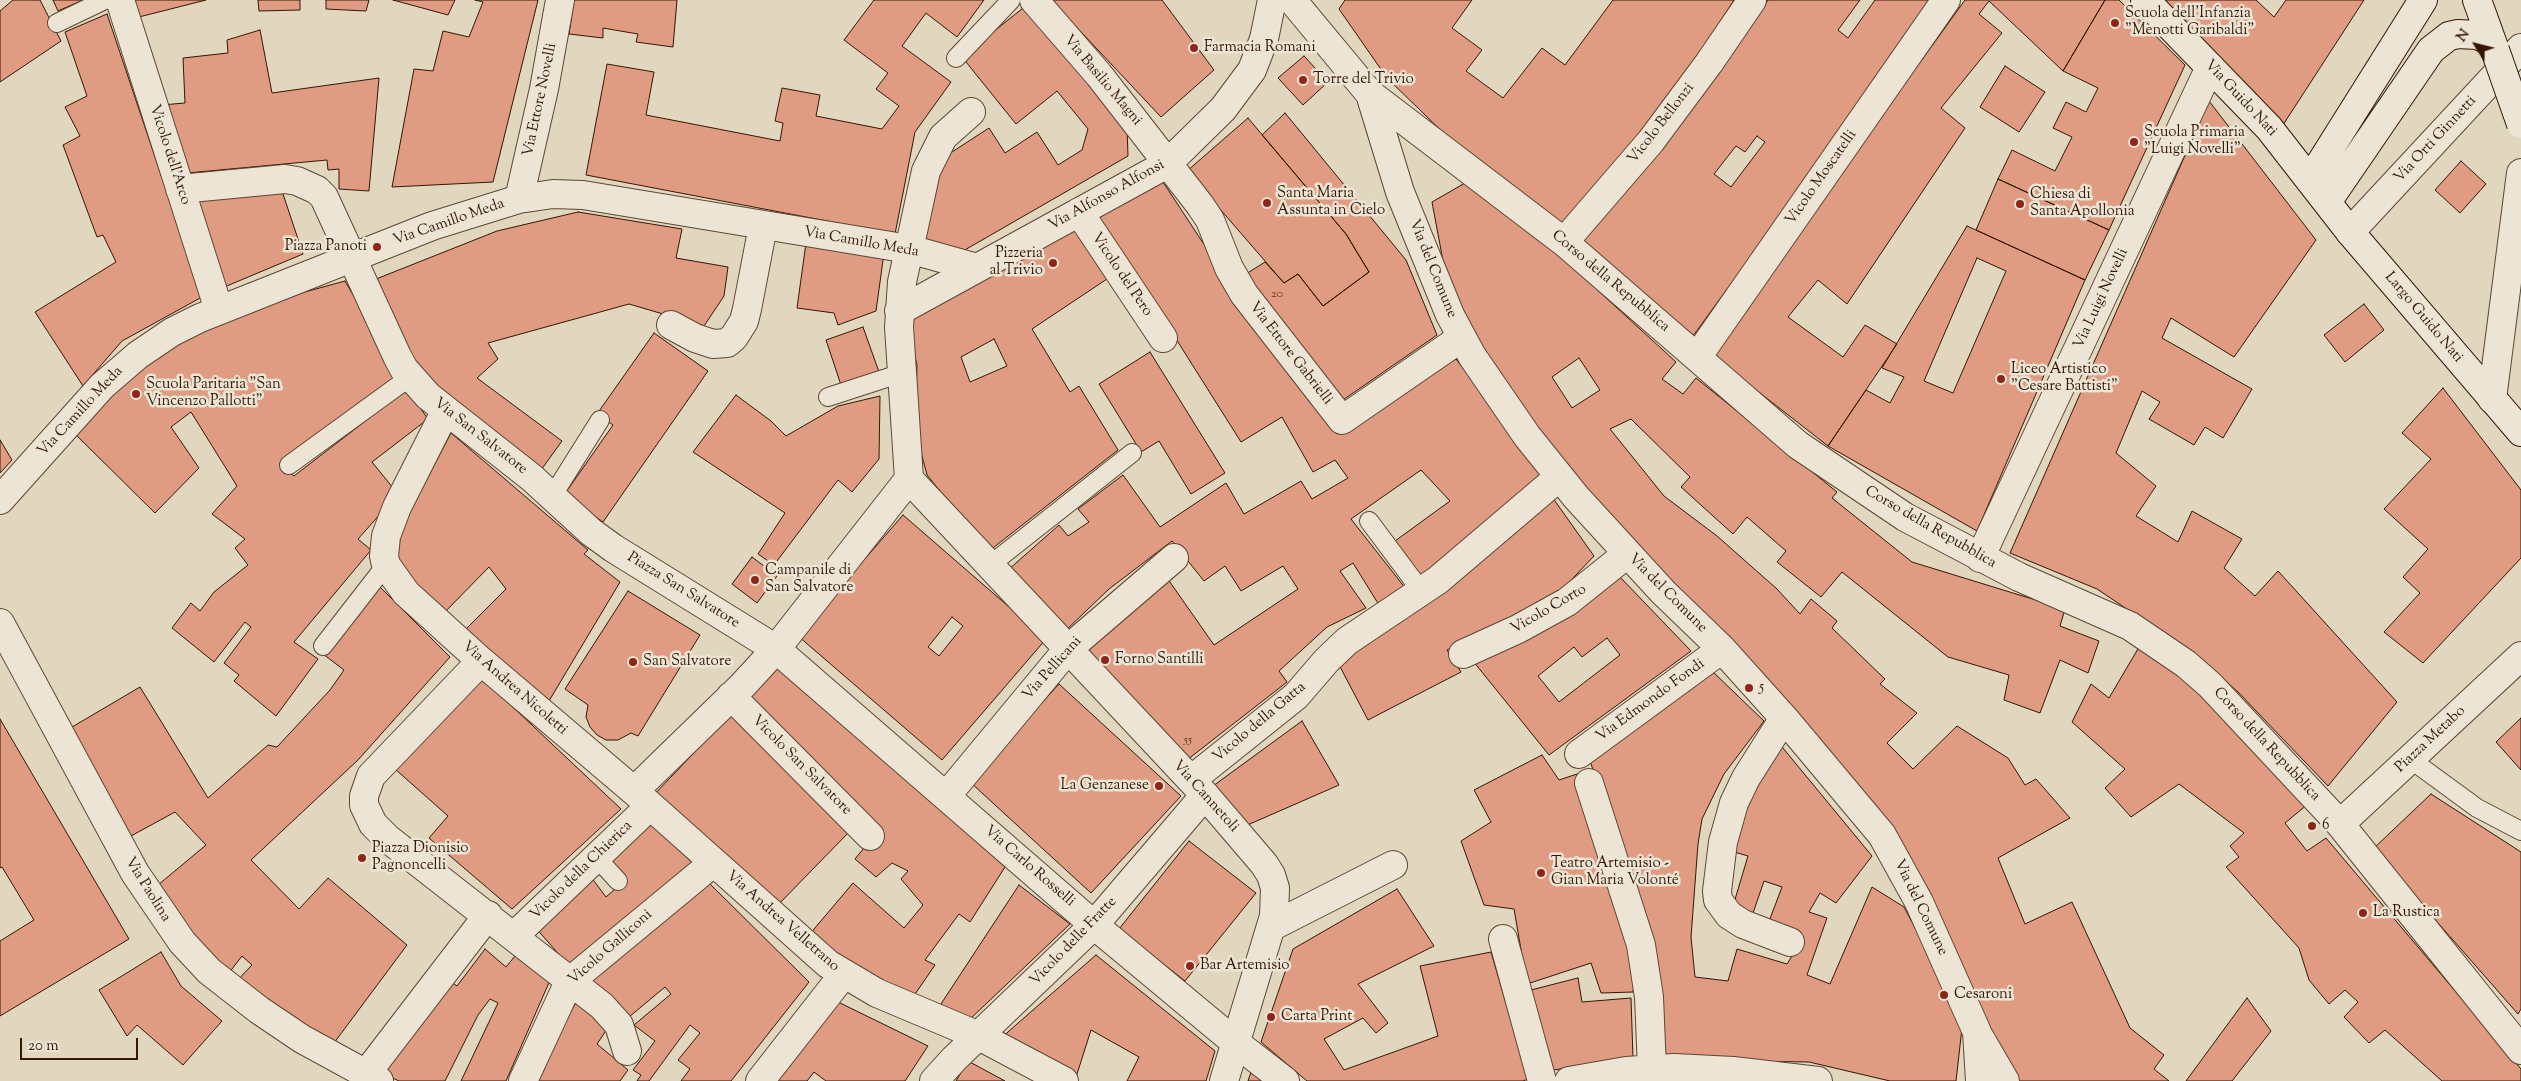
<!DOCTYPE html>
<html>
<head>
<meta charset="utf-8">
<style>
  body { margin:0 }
  #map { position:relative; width:2521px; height:1081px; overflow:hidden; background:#e1d7be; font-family:"Sorts Mill Goudy",serif }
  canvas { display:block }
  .north { position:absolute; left:2451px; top:20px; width:50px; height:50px; -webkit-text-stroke:4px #ece5d5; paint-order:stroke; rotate:306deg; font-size:14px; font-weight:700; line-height:20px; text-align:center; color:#341603 }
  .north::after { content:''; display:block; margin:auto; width:18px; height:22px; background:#341603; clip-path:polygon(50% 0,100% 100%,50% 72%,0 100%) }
  .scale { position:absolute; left:20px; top:1038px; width:118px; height:22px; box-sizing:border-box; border:2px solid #341603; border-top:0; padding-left:6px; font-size:15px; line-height:18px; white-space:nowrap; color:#341603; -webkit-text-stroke:4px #ece5d5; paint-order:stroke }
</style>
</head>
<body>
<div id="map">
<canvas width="2521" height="1081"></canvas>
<div class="north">N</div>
<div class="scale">20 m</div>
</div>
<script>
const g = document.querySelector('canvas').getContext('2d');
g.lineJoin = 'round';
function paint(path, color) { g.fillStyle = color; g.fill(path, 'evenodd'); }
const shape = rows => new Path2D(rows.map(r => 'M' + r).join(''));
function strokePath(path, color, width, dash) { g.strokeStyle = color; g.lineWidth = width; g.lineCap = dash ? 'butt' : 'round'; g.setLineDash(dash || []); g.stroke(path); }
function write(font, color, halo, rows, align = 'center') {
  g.font = font + ' "Sorts Mill Goudy",serif'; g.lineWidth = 5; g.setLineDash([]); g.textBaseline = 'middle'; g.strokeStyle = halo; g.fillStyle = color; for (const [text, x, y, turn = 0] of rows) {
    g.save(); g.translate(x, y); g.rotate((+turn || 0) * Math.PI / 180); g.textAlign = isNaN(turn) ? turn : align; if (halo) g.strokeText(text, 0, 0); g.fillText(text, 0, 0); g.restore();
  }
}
const building = shape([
  [13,0,40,0,61,41,0,82,0,11,13,0],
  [53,0,83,0,58,11,53,0],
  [130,0,206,0,135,18,130,0],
  [258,0,300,0,300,10,259,11,258,0],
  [326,0,369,0,366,11,326,9,326,0],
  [393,0,455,0,448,15,393,0],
  [475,0,538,0,493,182,392,187,414,69,433,71,443,31,469,37,483,2,475,0],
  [574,0,677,0,673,47,636,42,638,34,603,28,603,38,569,34,574,0],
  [874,0,984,0,957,37,926,13,902,46,951,82,915,132,895,234,586,175,607,64,654,72,646,115,780,141,783,123,775,121,782,88,820,95,816,116,882,129,899,106,876,89,888,73,844,40,874,0],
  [1051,0,1162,0,1214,70,1161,117,1051,0],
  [1345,0,1472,0,1452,28,1482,50,1466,71,1503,98,1542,48,1565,65,1613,0,1734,0,1681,83,1563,232,1456,145,1387,78,1339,9,1345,0],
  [1768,0,1860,0,1838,30,1848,38,1875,0,1937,0,1693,336,1579,244,1714,79,1768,0],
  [1757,136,1765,142,1731,187,1714,174,1736,146,1745,152,1757,136],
  [1965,0,2105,0,2063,71,1989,1,1979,14,2002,33,1941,108,1965,128,1847,304,1818,280,1788,317,1843,357,1865,325,1897,344,1828,446,1710,354,1965,0],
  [2105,0,2119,0,2185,65,2109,230,1998,179,2012,150,2055,171,2072,137,2053,128,2066,102,2086,112,2098,88,2063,71,2105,0],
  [2156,0,2256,0,2274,17,2286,0,2364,0,2281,128,2156,0],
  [1028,4,1127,126,1128,156,963,251,921,244,935,163,989,128,1005,153,1037,132,1058,165,1082,150,1088,129,1057,91,1016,124,962,57,1028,4],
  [107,14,202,297,122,341,83,386,35,312,116,262,103,235,97,237,63,145,80,136,65,107,87,96,65,32,107,14],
  [260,30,272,93,379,78,369,191,339,189,339,169,328,170,327,160,187,173,161,105,185,103,183,58,228,53,227,40,260,30],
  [1304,56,1328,82,1303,105,1278,78,1304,56],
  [2005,66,2045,92,2019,132,1980,107,2005,66],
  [2209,101,2316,240,2234,357,2171,318,2162,338,2252,389,2223,438,2205,427,2194,445,2149,419,2160,402,2142,391,2116,453,2156,486,2136,516,2178,542,2192,511,2242,539,2224,568,2255,596,2278,571,2397,702,2328,786,2238,692,2197,656,2097,589,2010,553,2209,101],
  [1285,113,1406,260,1437,335,1340,402,1246,274,1265,262,1284,283,1298,274,1323,306,1369,272,1346,234,1262,135,1285,113],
  [1248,118,1346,234,1369,272,1323,306,1298,274,1284,283,1187,171,1248,118],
  [2461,161,2486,184,2460,213,2435,190,2461,161],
  [1159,176,1269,343,1338,431,1456,359,1547,478,1422,578,1395,541,1450,501,1421,470,1351,519,1406,589,1379,605,1353,563,1340,571,1366,608,1327,627,1279,671,1287,682,1187,760,1082,647,1165,575,1214,645,1298,589,1283,566,1241,591,1225,566,1204,581,1172,541,1109,589,1063,633,1008,570,1059,525,1068,536,1089,522,1078,509,1123,475,1160,527,1226,483,1244,514,1301,481,1312,499,1348,478,1335,460,1313,472,1282,417,1241,442,1096,212,1159,176],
  [1998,179,2109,230,2085,280,1976,230,1998,179],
  [1465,183,1544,241,1676,362,1662,379,1683,394,1696,378,1837,492,1832,498,1912,562,2065,609,2060,626,2099,641,2088,673,2060,660,2040,713,2004,700,2009,675,1948,657,1842,572,1821,597,1777,562,1786,551,1747,517,1733,534,1681,487,1690,477,1631,419,1610,429,1664,496,1717,536,1777,589,1800,614,1811,599,1837,621,1832,628,1885,679,1880,684,1917,713,1887,743,1913,769,1957,726,2008,758,2025,785,2036,779,2070,818,1998,858,2025,924,2072,902,2130,1028,2164,1055,2154,1069,2169,1081,2012,1081,1925,899,1932,896,1851,786,1533,432,1449,293,1432,202,1465,183],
  [1579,358,1600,390,1572,408,1552,377,1579,358],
  [282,191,303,254,222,288,192,202,282,191],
  [578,212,682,229,676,258,728,267,724,296,704,326,629,304,488,343,498,359,477,378,562,441,541,470,412,368,371,281,497,231,578,212],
  [1078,224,1107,279,1032,329,1070,392,1079,386,1118,450,989,551,927,475,915,430,917,365,906,320,949,300,994,268,1078,224],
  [994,339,1007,366,970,382,961,357,994,339],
  [1967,226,2085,280,1977,531,1828,446,1866,390,1890,403,1904,377,1882,368,1967,226],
  [1977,258,2006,271,1953,393,1924,381,1977,258],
  [806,243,884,253,876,311,838,325,834,313,797,308,806,243],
  [345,281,400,375,279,464,294,476,407,389,428,419,372,462,398,494,358,539,371,550,294,642,318,659,276,716,234,681,239,675,224,663,251,627,245,622,214,662,172,628,191,603,200,611,214,592,248,565,235,548,245,539,212,514,237,486,191,412,171,427,199,468,155,513,71,430,190,326,206,319,345,281],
  [2364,304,2384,330,2345,362,2324,335,2364,304],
  [863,327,879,372,841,385,826,340,863,327],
  [654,333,708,371,603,522,564,495,613,425,597,414,654,333],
  [1150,352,1225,473,1191,494,1159,441,1141,452,1099,384,1150,352],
  [2443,388,2521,490,2521,558,2423,663,2384,632,2420,593,2403,577,2428,549,2384,509,2431,459,2402,433,2443,388],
  [736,395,771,421,786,436,838,406,880,396,879,459,852,492,838,480,774,565,758,554,785,513,693,452,736,395],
  [451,433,588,550,584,554,620,582,546,706,460,635,506,589,489,567,440,617,397,559,400,539,406,519,451,433],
  [0,440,12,460,0,473,0,440],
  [1550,494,1594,556,1557,595,1447,650,1461,672,1368,720,1337,661,1550,494],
  [903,515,1046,639,942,760,798,636,903,515],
  [952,617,963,626,939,656,928,647,952,617],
  [752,557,777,576,757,603,732,584,752,557],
  [1619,576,1691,651,1549,755,1473,661,1619,576],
  [1607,638,1620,655,1559,702,1538,676,1574,647,1582,657,1607,638],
  [377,584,450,657,358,760,251,860,299,909,328,878,407,945,331,1047,233,985,252,965,242,956,225,978,152,890,206,845,175,812,131,836,67,730,140,687,208,798,268,745,277,747,330,690,344,670,323,654,377,584],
  [628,591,700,635,638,736,631,733,618,740,606,740,597,735,590,727,586,717,588,705,565,689,628,591],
  [2142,642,2208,692,2308,804,2285,823,2307,851,2326,838,2521,1069,2521,1081,2442,1081,2385,1030,2369,1043,2344,1017,2358,1002,2345,990,2329,1004,2309,980,2299,948,2226,867,2239,857,2230,846,2244,833,2179,784,2131,817,2105,788,2125,769,2072,722,2091,684,2109,698,2142,642],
  [777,663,1005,867,970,922,959,914,925,960,935,965,911,1000,844,967,809,935,853,883,904,928,923,905,901,879,908,871,892,863,876,877,855,859,878,831,744,698,777,663],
  [1711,670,1764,721,1724,774,1702,819,1698,844,1691,937,1695,977,1728,981,1737,949,1787,964,1804,937,1768,924,1782,887,1764,881,1752,916,1733,906,1748,856,1731,851,1741,803,1778,742,1872,856,1836,903,1820,893,1809,912,1827,918,1807,975,1830,984,1872,887,1904,907,1963,1019,1956,1081,1890,1081,1809,1062,1661,1060,1645,921,1590,761,1711,670],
  [481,677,621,809,512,909,429,838,448,816,395,769,481,677],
  [1059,684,1181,796,1091,893,970,782,1059,684],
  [730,715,850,831,776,907,651,798,730,715],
  [2521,718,2521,770,2496,742,2521,718],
  [0,719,129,939,0,1016,0,941,34,920,2,867,0,868,0,719],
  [1302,721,1339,785,1243,827,1213,786,1302,721],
  [1542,755,1559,780,1577,774,1638,961,1633,992,1601,993,1591,963,1527,984,1514,909,1484,905,1461,841,1491,822,1474,790,1542,755],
  [2431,794,2521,852,2521,1009,2518,1014,2373,849,2431,794],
  [644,818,696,866,570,967,534,926,588,873,606,897,624,881,602,858,644,818],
  [1189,841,1256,893,1185,981,1119,929,1189,841],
  [707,881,809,982,731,1081,681,1081,690,1069,678,1060,700,1033,690,1025,649,1081,637,1081,641,1075,633,1070,655,1041,634,1025,671,994,665,987,629,1017,582,980,707,881],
  [1019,885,1070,924,967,1022,937,1010,1019,885],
  [1397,889,1434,946,1358,984,1388,1023,1376,1033,1363,1018,1324,1039,1344,1070,1438,1036,1420,966,1491,952,1528,1079,1523,1081,1307,1081,1261,1042,1293,949,1397,889],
  [485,949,506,967,515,956,551,978,506,1081,461,1081,498,1003,490,999,478,1015,445,1081,399,1081,378,1071,447,979,457,986,485,949],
  [161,952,181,986,222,1021,183,1065,137,1025,127,1036,99,990,161,952],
  [1096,955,1215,1051,1206,1081,1127,1081,1139,1057,1091,1030,1077,1074,1001,1038,1096,955],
  [1578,978,1582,1002,1631,998,1633,1058,1547,1071,1527,991,1578,978],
  [2247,998,2271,1031,2232,1081,2186,1081,2247,998],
  [578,999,611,1023,597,1044,628,1070,620,1081,531,1081,578,999],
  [836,1001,928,1046,905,1081,826,1081,814,1072,807,1081,772,1081,836,1001],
  [968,1061,1005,1081,956,1081,968,1061],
  [1253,1066,1271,1081,1248,1081,1253,1066]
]);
paint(building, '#e09b83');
strokePath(building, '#341603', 1);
const lane = shape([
  [57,23,105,0],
  [956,58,1011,0],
  [828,397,902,373],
  [289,465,410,377],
  [553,495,600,420],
  [1369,521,1422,592],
  [990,565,1132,453],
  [323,646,386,565],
  [2410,759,2477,808,2521,831],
  [596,857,618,881]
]);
const street = shape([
  [120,0,219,310],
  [1034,0,1099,75,1200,205,1210,220,1229,268,1244,294,1342,420,1461,338],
  [1292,0,1370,94,1564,242,1798,445,1905,517,2019,577,2130,626,2186,664,2210,685,2340,824,2521,1050],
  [1370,94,1400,192,1450,315,1472,356,1527,436,1576,497,1663,592,1722,649,1784,718,1882,835,1919,902,1977,1032,1980,1081],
  [971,112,943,137,926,171,902,282,899,327,909,479,1205,795,1264,864,1271,875,1275,888,1274,916,1224,1081],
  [180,189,285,179,297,181,317,190,324,197,397,356,404,369,428,396,532,478,591,532,613,548,776,649,1094,925,1236,1043,1285,1081],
  [519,199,544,89,560,0],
  [1079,212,1163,338],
  [2350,232,2521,48],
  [1564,242,1651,141,1709,63,1752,0],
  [899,311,1167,164,1223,109,1252,70,1264,39,1272,0],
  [671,325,695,338,713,344,727,343,734,337,744,321,747,309,763,226],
  [1698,356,1946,0],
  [2492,399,2521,173],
  [445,412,397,507,386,536,384,556,386,565,406,593,481,661,634,791,828,964,877,993,979,1036,1064,1081],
  [0,500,102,386,138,355,172,332,200,318,432,226,519,199,553,194,583,195,909,249,977,268],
  [1980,558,2210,67],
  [0,623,135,873,182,942,209,971,259,1010,302,1039,379,1081],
  [1463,654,1518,629,1567,602,1627,554],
  [481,661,371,776,364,796,364,805,373,824,387,838,602,1006,619,1025,627,1051],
  [731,696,870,836],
  [1784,718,1746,778,1734,803,1723,842,1717,891,1718,900,1729,915,1743,924,1790,942],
  [1579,754,1722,649],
  [1191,780,1296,696,1327,660,1347,641,1438,580,1559,477],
  [1589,783,1641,945,1649,997,1652,1069],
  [634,791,743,685,776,649,909,479],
  [947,795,1068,649,1174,558],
  [2340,824,2521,656],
  [1271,927,1393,865],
  [514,936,650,806],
  [1503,939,1542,1081],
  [1980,1038,2005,1081],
  [366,1074,488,915],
  [523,1081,569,982,713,863],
  [760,1081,843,975],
  [934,1081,954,1059,1094,925,1205,795],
  [1569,1081,1626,1071,1674,1068,1733,1071,1818,1081]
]);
const secondary = shape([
  [2145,0,2269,128,2350,232,2521,432],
  [2477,0,2495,50],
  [2310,180,2423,0],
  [2327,202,2431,50,2449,36,2458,34,2477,35,2491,41]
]);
strokePath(lane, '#5f4632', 20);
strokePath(street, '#5f4632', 30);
strokePath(secondary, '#341603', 30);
strokePath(lane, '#ece5d5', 18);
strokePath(street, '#ece5d5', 28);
strokePath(secondary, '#ece5d5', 28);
const secondaryBridge = shape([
  [2495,50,2521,124]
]);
strokePath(secondaryBridge, '#341603', 30, []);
strokePath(secondaryBridge, '#ece5d5', 28);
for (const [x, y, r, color] of [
  [2115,23,5,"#8f2418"],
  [1194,48,5,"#8f2418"],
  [1303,80,5,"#8f2418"],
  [2134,142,5,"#8f2418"],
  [1267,203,5,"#8f2418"],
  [2020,204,5,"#8f2418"],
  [377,247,5,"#8f2418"],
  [1053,263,5,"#8f2418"],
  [2001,379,5,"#8f2418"],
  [136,394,5,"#8f2418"],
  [755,580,5,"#8f2418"],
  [1105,660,5,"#8f2418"],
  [633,662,5,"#8f2418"],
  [1749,688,5,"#8f2418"],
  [1159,786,5,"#8f2418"],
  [2312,826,5,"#8f2418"],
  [362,858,5,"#8f2418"],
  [1541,873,5,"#8f2418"],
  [2363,913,5,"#8f2418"],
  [1190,966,5,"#8f2418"],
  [1944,995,5,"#8f2418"],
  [1271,1017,5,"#8f2418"]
]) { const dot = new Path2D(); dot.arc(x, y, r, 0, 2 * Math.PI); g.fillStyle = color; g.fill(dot); strokePath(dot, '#ece5d5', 2); }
write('12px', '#5f3723', null, [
  ["20",1277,295],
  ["55",1188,741]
]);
write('15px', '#341603', '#ece5d5', [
  ["Scuola dell'Infanzia",2125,14],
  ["\"Menotti Garibaldi\"",2125,31],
  ["Farmacia Romani",1204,48],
  ["Torre del Trivio",1313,80],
  ["Scuola Primaria",2144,133],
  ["\"Luigi Novelli\"",2144,150],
  ["Santa Maria",1277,194],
  ["Assunta in Cielo",1277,211],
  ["Chiesa di",2030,195],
  ["Santa Apollonia",2030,212],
  ["Piazza Panoti",367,247,"right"],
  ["Pizzeria",1043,254,"right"],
  ["al Trivio",1043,271,"right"],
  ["Liceo Artistico",2011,370],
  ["\"Cesare Battisti\"",2011,387],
  ["Scuola Paritaria \"San",146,385],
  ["Vincenzo Pallotti\"",146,402],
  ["Campanile di",765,571],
  ["San Salvatore",765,588],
  ["Forno Santilli",1115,660],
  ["San Salvatore",643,662],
  ["5",1759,688],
  ["La Genzanese",1149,786,"right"],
  ["6",2322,826],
  ["Piazza Dionisio",372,849],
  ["Pagnoncelli",372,866],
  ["Teatro Artemisio -",1551,864],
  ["Gian Maria Volonté",1551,881],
  ["La Rustica",2373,913],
  ["Bar Artemisio",1200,966],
  ["Cesaroni",1954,995],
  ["Carta Print",1281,1017]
], 'left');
write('15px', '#341603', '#ece5d5', [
  ["Via Basilio Magni",1102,81,50],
  ["Via Guido Nati",2240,99,47],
  ["Via Ettore Novelli",541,100,-78],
  ["Vicolo Bellonzi",1662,124,-52],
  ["Via Orti Ginnetti",2436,140,-47],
  ["Vicolo dell'Arco",169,155,72],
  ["Vicolo Moscatelli",1822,178,-55],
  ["Via Alfonso Alfonsi",1107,196,-29],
  ["Via Camillo Meda",449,223,-19],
  ["Via Camillo Meda",861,243,10],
  ["Via del Comune",1432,269,68],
  ["Vicolo del Pero",1121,275,56],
  ["Corso della Repubblica",1610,282,40],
  ["Via Luigi Novelli",2102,299,-65],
  ["Largo Guido Nati",2423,318,50],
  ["Via Ettore Gabrielli",1290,354,52],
  ["Via Camillo Meda",81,412,-47],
  ["Via San Salvatore",480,437,38],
  ["Corso della Repubblica",1930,528,30],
  ["Piazza San Salvatore",683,591,32],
  ["Via del Comune",1667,594,45],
  ["Vicolo Corto",1549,610,-30],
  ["Via Pellicani",1053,669,-48],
  ["Via Andrea Nicoletti",514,689,41],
  ["Via Edmondo Fondi",1651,701,-36],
  ["Vicolo della Gatta",1260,723,-40],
  ["Piazza Metabo",2431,740,-43],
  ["Corso della Repubblica",2266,745,47],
  ["Vicolo San Salvatore",801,766,45],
  ["Via Cannetoli",1205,797,48],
  ["Via Carlo Rosselli",1029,867,41],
  ["Vicolo della Chierica",582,871,-44],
  ["Via Paolina",147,890,58],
  ["Via del Comune",1920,908,64],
  ["Via Andrea Velletrano",782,922,41],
  ["Vicolo delle Fratte",1074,942,-46],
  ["Vicolo Galliconi",611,948,-41]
]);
</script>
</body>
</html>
